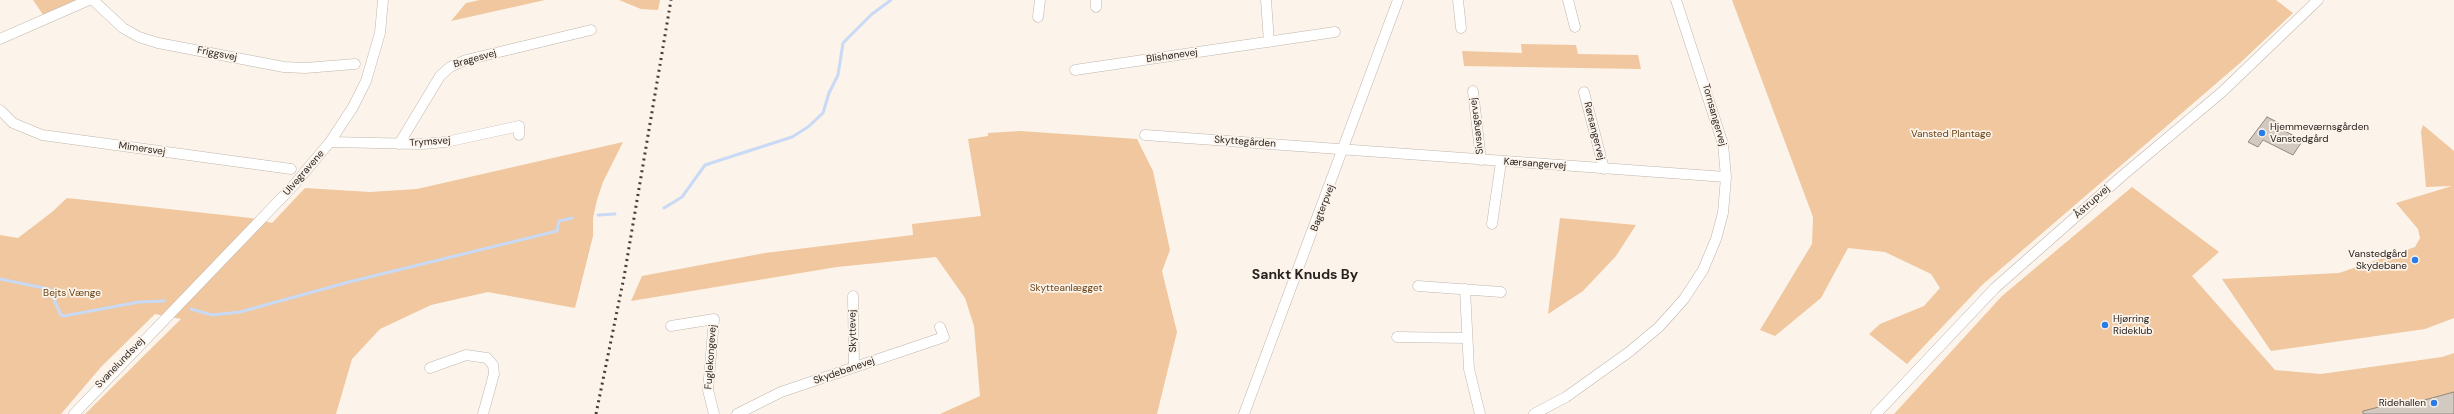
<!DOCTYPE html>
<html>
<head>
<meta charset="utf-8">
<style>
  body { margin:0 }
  canvas { display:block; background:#fcf3ea }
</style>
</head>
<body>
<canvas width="2454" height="414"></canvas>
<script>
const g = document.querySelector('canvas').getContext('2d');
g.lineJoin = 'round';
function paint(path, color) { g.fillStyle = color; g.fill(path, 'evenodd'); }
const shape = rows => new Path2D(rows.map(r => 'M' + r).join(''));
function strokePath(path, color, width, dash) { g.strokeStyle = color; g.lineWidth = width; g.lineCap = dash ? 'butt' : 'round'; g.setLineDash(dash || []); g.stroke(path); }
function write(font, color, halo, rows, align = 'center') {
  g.font = font + ' "DM Sans",sans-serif'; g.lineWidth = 3.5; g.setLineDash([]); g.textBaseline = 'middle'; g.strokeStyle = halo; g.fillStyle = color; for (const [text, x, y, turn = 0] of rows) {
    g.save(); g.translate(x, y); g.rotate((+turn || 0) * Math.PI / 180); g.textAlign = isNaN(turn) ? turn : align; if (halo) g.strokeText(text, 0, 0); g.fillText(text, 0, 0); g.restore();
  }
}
paint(shape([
  [33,0,76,0,44,16],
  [480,0,545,0,451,21,466,3],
  [619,0,660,0,658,10,641,9],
  [1732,0,2276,0,2293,13,2240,63,1982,285,1907,364,1869,334,1880,324,1924,306,1940,288,1931,274,1885,252,1848,248,1821,298,1775,336,1760,330,1812,244,1813,217],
  [1521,44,1576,45,1578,54,1638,55,1641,69,1464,66,1462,51,1522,53],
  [2423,125,2454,151,2454,318,2425,329,2271,351,2222,279,2339,273,2415,247,2420,238,2418,229,2396,203,2452,186,2426,187,2421,131],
  [1020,131,1137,139,1153,171,1170,250,1162,271,1177,332,1157,414,940,414,980,396,974,326,965,298,936,257,837,267,631,301,642,276,765,253,913,235,912,224,981,216,968,139,988,136,988,133],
  [623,142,603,182,597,200,593,218,593,236,575,308,488,292,431,305,380,329,352,359,336,414,85,414,181,319,155,314,101,367,61,414,0,414,0,235,18,238,52,212,67,198,251,218,272,223,305,188,370,192,417,189],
  [2132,187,2219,252,2192,276,2275,370,2321,374,2442,357,2454,353,2454,414,1894,414,2002,296],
  [1560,218,1636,225,1616,256,1583,291,1548,314]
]), '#f0c79e');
strokePath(shape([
  [664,208,682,197,705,165,792,137,808,127,823,113,829,93,838,75,843,43,872,14,891,0],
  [598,215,615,214],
  [0,279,49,289,61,315,64,316,139,302,164,301],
  [191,309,212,315,240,312,349,282,557,231,559,221,572,218]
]), '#c8daf5', 3);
const building = shape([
  [2267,117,2277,122,2274,126,2303,140,2293,155,2263,140,2258,147,2248,142,2267,117],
  [2454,392,2454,414,2363,414,2363,411,2403,401,2406,405,2454,392]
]);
paint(building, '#d2c9c0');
strokePath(building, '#918980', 1);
const minor = shape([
  [93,0,123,28,139,37,158,43,284,67,305,68,355,64],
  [1096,0,1096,7],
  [1266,0,1269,42],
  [1458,0,1461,28],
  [1568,0,1575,27],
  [1038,17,1040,0],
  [0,39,89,0],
  [1075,70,1335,32],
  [1473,91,1481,160],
  [1584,92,1604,169],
  [0,110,13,123,42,135,291,169],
  [1145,135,1726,177],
  [330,142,422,144,446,142,519,126,519,135],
  [399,144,440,76,450,67,466,60,591,30],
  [1492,224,1501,162],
  [1418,286,1501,292],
  [1465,289,1469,369,1480,414],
  [853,296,854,367],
  [671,326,714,319,708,390,714,414],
  [1397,337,1466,338],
  [430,368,466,355,487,358,493,365,494,374,483,414],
  [74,414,293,186,330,142,353,107,366,81,380,33,383,0],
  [737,414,781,392,944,337,940,327],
  [1244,414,1398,0],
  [1534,414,1566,397,1629,352,1659,327,1684,299,1703,270,1716,239,1723,213,1726,177,1723,144,1676,0],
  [1876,414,1995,288,2122,176,2222,92,2318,0]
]);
strokePath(minor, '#bfb6ad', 11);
strokePath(minor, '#fff', 10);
strokePath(shape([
  [596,414,624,277,671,0]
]), '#433e3a', 3, [2, 4]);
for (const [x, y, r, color] of [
  [2262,133,4,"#297ce6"],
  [2415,260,4,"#297ce6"],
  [2105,325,4,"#297ce6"],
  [2434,403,4,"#297ce6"]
]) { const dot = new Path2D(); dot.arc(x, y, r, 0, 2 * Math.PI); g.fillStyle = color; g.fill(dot); strokePath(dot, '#fcf3ea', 1.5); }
write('10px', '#272320', '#fcf3ea', [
  ["Friggsvej",217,54,11],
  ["Blishønevej",1172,56,-8],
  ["Bragesvej",475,59,-16],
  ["Tornsangervej",1714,115,74],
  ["Sivsangervej",1477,126,-97],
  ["Rørsangervej",1594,131,76],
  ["Trymsvej",430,142,-4],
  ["Skyttegården",1245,142,4],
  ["Mimersvej",142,149,8],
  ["Kærsangervej",1535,164,4],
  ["Ulvegravene",304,173,-49],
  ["Åstrupvej",2092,202,-42],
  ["Bagterpvej",1323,208,-69],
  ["Skyttevej",853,331,-91],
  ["Fuglekongevej",711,357,-86],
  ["Svanelundsvej",120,363,-46],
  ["Skydebanevej",844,371,-19]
]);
write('10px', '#272320', '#fcf3ea', [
  ["Hjemmeværnsgården",2270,127],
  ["Vanstedgård",2270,139],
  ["Vanstedgård",2407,254,"right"],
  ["Skydebane",2407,266,"right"],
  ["Hjørring",2113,319],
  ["Rideklub",2113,331],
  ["Ridehallen",2426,403,"right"]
], 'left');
write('10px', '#6a4314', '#fcf3ea', [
  ["Vansted Plantage",1951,134],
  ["Skytteanlægget",1066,288],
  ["Bejts Vænge",72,293]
]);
write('bold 14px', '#272320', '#fcf3ea', [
  ["Sankt Knuds By",1305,275]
]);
</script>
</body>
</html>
